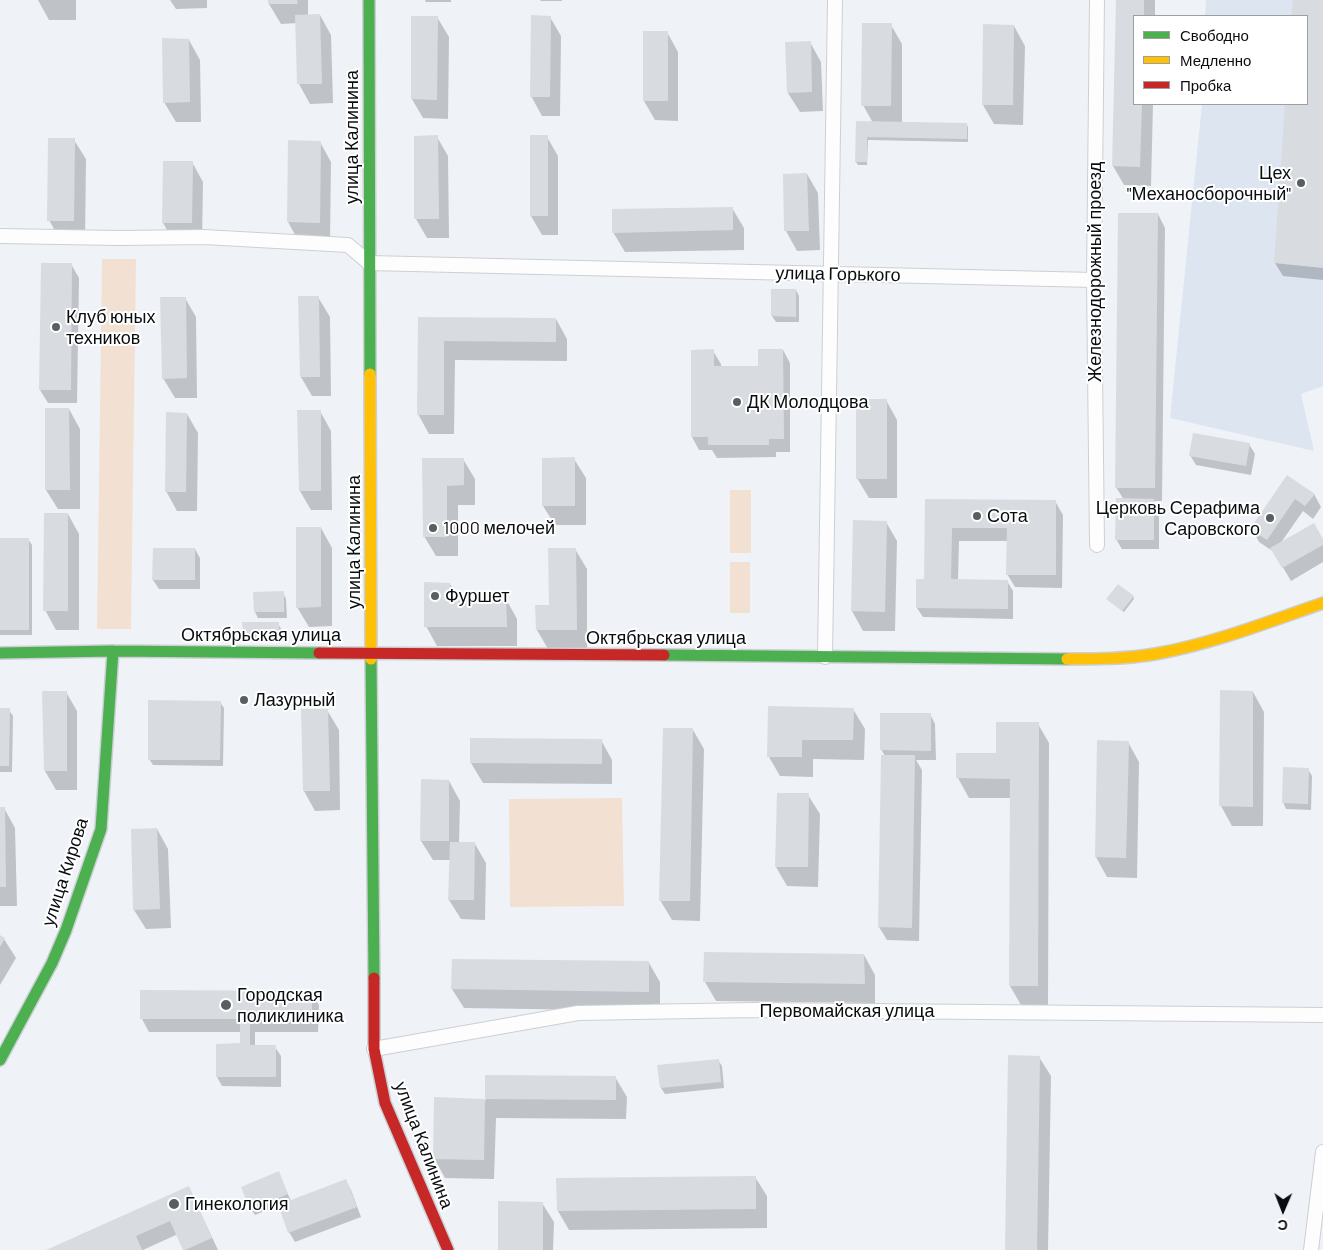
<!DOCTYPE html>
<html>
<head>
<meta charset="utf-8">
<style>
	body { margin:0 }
	#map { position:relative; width:1323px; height:1250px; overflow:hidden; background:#eff3f8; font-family:Barlow,sans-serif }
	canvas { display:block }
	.legend { position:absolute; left:1133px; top:15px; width:175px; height:90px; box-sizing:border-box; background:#fff; border:1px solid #9d9e9f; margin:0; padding:6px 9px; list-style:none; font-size:15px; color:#0a0d10 }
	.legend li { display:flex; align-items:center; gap:10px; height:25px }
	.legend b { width:25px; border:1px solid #9d9e9f }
	.north { position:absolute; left:1258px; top:1185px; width:50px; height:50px; -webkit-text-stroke:4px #fff; paint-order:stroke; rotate:181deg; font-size:14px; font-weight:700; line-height:20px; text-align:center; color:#0a0d10 }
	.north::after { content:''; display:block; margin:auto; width:18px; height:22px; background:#0a0d10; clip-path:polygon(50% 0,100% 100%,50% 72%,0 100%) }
</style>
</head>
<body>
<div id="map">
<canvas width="1323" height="1250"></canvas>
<ul class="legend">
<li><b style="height:6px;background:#4caf50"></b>Свободно</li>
<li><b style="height:6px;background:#ffc107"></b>Медленно</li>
<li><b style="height:6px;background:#c62828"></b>Пробка</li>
</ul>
<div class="north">С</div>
</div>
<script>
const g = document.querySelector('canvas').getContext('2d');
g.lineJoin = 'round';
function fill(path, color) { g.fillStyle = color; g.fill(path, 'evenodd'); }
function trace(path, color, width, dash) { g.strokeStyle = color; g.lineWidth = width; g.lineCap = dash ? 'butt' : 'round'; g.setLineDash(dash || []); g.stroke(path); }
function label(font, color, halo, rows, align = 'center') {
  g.font = font + ' Barlow,sans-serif'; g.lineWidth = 4; g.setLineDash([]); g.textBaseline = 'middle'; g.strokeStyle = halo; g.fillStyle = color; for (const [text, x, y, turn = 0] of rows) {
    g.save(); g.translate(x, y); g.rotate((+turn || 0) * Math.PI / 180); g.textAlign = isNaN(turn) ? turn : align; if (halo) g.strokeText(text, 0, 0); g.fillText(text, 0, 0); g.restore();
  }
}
fill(new Path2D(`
	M 1206,0 L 1323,0 L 1323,386 L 1301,394 L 1314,451 L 1170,418 L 1202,104 L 1307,104 L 1307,16 L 1205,16 Z`), '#dde5f1');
fill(new Path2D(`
	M 102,259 L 136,259 L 131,629 L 97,629 Z
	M 730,490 L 751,490 L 751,553 L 730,553 Z
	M 730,562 L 750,562 L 750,613 L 730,613 Z
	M 622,798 L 624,906 L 510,907 L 509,799 Z`), '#f2e1d2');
fill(new Path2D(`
	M 38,0 L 76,0 L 76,20 L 49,20 Z
	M 170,0 L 207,0 L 207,8 L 176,9 Z
	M 269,0 L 308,0 L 308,16 L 320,15 L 331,35 L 333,103 L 310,104 L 299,84 L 297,23 L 281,24 L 269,4 Z
	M 425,0 L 451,0 L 451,2 L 426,2 Z
	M 540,0 L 562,0 L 562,1 L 541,1 Z
	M 1117,0 L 1155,0 L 1155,16 L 1134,16 L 1134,104 L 1153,104 L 1151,186 L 1124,185 L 1113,166 Z
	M 1294,0 L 1323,0 L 1323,280 L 1283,276 L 1275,263 L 1286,104 L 1307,104 L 1307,16 L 1293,16 Z
	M 437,17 L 449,37 L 448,119 L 423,118 L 412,99 Z
	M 550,17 L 561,36 L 560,116 L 542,116 L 531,96 Z
	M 891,25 L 902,44 L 902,123 L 967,125 L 968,127 L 968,142 L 868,140 L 867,165 L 858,165 L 856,162 L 873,123 L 863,105 Z
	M 1014,26 L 1025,46 L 1023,125 L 994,124 L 983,105 Z
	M 667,32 L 678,52 L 678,121 L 655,120 L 644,101 Z
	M 189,40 L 200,60 L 201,122 L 176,122 L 164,102 Z
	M 810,42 L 821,62 L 823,111 L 800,112 L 788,93 Z
	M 437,137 L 448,156 L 449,238 L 427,238 L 416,219 Z
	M 547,137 L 558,156 L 558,235 L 542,235 L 531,216 Z
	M 74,140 L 86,159 L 85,240 L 60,240 L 49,220 Z
	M 320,142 L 331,162 L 330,242 L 299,242 L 288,222 Z
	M 192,162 L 203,182 L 202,243 L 174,242 L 163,223 Z
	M 807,174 L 818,193 L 820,250 L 797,251 L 786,231 L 784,175 Z
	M 732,208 L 744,228 L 744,250 L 625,252 L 613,232 Z
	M 1158,214 L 1165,228 L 1162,501 L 1154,501 L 1159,510 L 1159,549 L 1122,549 L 1116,539 L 1124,500 L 1116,487 Z
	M 71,264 L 79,278 L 77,403 L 48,403 L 40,390 Z
	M 796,290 L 799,296 L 799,322 L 776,322 L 772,316 Z
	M 318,297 L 330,317 L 331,396 L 312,396 L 301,377 Z
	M 185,298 L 196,317 L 197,398 L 175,398 L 163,378 Z
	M 419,318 L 556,319 L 567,339 L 567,361 L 455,360 L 454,434 L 429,434 L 418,414 Z
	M 783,350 L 790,363 L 790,452 L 776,452 L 776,457 L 717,458 L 712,450 L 699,450 L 692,437 L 713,351 L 721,364 L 721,367 L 759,367 Z
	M 886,400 L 897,420 L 897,498 L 869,498 L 857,478 Z
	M 69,409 L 80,429 L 80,509 L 58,509 L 46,490 Z
	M 320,411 L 331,431 L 332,510 L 311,510 L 300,491 Z
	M 187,414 L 198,433 L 197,511 L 177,511 L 166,491 Z
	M 1249,444 L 1255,454 L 1251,475 L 1196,465 L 1190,455 Z
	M 423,459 L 463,459 L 475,479 L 475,505 L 458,505 L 458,556 L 436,556 L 424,536 Z
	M 574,459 L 586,478 L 586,525 L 555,525 L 543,506 Z
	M 1288,477 L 1314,494 L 1321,507 L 1313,519 L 1303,511 L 1280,544 L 1323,542 L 1323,562 L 1291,581 L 1274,552 L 1259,542 L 1252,529 Z
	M 926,501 L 1055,501 L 1063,515 L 1062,588 L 1015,587 L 1007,574 L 1008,541 L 959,541 L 958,580 L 1007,581 L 1013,591 L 1013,619 L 923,617 L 917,608 L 925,580 Z
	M 68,514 L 79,534 L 79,630 L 56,630 L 45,610 Z
	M 886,522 L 897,541 L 895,631 L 863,631 L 852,611 Z
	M 321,528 L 332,548 L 332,626 L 309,627 L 297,607 Z
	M 0,539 L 28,539 L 32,545 L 32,635 L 0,635 Z
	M 195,549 L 200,558 L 200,589 L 159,589 L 153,580 Z
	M 575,549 L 587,569 L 587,649 L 548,649 L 537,630 L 551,606 Z
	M 450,584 L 459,599 L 506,599 L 517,619 L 517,646 L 437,646 L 426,626 Z
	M 255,593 L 283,593 L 286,599 L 287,618 L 258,618 L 255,612 Z
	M 1133,596 L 1134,599 L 1124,612 L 1109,601 Z
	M 244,623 L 278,624 L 282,630 L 281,639 L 247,639 L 244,633 Z
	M 66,692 L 77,711 L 77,790 L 56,790 L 45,771 Z
	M 1253,692 L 1264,712 L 1263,826 L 1232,826 L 1221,806 Z
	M 220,702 L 224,708 L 223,766 L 153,765 L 149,759 Z
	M 0,709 L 9,710 L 13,716 L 12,772 L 0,772 Z
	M 853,709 L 865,729 L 864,760 L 813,759 L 813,777 L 780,776 L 769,757 Z
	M 327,710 L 339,730 L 340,810 L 315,811 L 304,791 L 302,711 Z
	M 930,714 L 935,724 L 936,760 L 916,760 L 922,770 L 919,941 L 887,940 L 879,927 L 885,756 L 881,749 Z
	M 1038,724 L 1049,743 L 1048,1005 L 1021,1005 L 1010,986 L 1011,798 L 969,798 L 958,778 L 997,754 Z
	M 693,730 L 704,749 L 700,921 L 672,920 L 660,900 Z
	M 472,739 L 601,740 L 612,760 L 612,784 L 483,783 L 471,763 Z
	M 1098,742 L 1128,742 L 1139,762 L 1137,878 L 1107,877 L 1096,857 Z
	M 1308,769 L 1312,776 L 1311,810 L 1286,809 L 1283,802 Z
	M 449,781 L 460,801 L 459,843 L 475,844 L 486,863 L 485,920 L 461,919 L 449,900 L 450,860 L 433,860 L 421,841 Z
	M 808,795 L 820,814 L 818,887 L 787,886 L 776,867 Z
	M 4,808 L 15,828 L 17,906 L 0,906 L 0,809 Z
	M 157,829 L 168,849 L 171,928 L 146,929 L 134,910 Z
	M 0,936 L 4,939 L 16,958 L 0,985 Z
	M 864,955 L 875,975 L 875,1003 L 716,1001 L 705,982 Z
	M 649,963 L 660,982 L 660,1011 L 464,1008 L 452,989 Z
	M 311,992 L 319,1005 L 318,1032 L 255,1032 L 255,1046 L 275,1047 L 281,1056 L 281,1087 L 222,1086 L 217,1077 L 241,1045 L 241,1032 L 149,1032 L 142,1019 Z
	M 1039,1057 L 1051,1076 L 1048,1250 L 1007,1250 Z
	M 718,1060 L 722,1066 L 724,1088 L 665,1094 L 661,1088 L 659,1066 Z
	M 486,1076 L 615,1077 L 627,1097 L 626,1119 L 496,1118 L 494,1179 L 445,1178 L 434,1158 L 435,1099 L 486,1100 Z
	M 755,1177 L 767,1196 L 767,1228 L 569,1230 L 558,1211 Z
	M 281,1179 L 291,1201 L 346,1181 L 351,1190 L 361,1217 L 295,1242 L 289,1232 L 279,1205 L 255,1215 L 251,1209 Z
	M 189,1188 L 218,1250 L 185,1250 L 178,1234 L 143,1250 L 49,1250 Z
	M 542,1203 L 554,1222 L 553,1250 L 499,1250 Z`), '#0003');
fill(new Path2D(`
	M 268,0 L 297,0 L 298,4 L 268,4 Z
	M 1116,0 L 1144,0 L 1144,16 L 1134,16 L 1134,104 L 1142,104 L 1140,167 L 1112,166 Z
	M 1293,0 L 1323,0 L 1323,268 L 1274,263 L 1285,104 L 1307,104 L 1307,16 L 1291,16 Z
	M 320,14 L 322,84 L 297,84 L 295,15 Z
	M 531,15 L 551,16 L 550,97 L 530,97 Z
	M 411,16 L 438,16 L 437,100 L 411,99 Z
	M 862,23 L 892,23 L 891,106 L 861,106 Z
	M 983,24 L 1014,25 L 1013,105 L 982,105 Z
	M 643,31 L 668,31 L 668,101 L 643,101 Z
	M 162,38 L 189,39 L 190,102 L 163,103 Z
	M 811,41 L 812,92 L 787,93 L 785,42 Z
	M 856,121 L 967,123 L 967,139 L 867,137 L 867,162 L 855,162 Z
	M 438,135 L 439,219 L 414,219 L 414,136 Z
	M 530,135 L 548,135 L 548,216 L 530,216 Z
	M 48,138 L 75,138 L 74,221 L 47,221 Z
	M 288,140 L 321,141 L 320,223 L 287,222 Z
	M 163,161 L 193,161 L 192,223 L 162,223 Z
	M 807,173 L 809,231 L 784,231 L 783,174 Z
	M 733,207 L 733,230 L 612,233 L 612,209 Z
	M 1118,213 L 1158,213 L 1155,488 L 1115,488 Z
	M 41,263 L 72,263 L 71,390 L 39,390 Z
	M 771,289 L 796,289 L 796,317 L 771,316 Z
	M 298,296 L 319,296 L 320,377 L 300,377 Z
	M 160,297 L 186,297 L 187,378 L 162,379 Z
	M 418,317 L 556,318 L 556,342 L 444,341 L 444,415 L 417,415 Z
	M 714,349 L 714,366 L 758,366 L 758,349 L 783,349 L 784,439 L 769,439 L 769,445 L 708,445 L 708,437 L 691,437 L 691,350 Z
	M 856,399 L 887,399 L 887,479 L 856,479 Z
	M 45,408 L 69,408 L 70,490 L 45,490 Z
	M 297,410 L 321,410 L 321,491 L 299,491 Z
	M 166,412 L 187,413 L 186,492 L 165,492 Z
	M 1193,433 L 1250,443 L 1246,466 L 1189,456 Z
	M 575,457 L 575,506 L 542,506 L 542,458 Z
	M 422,458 L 464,458 L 464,485 L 447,486 L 447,537 L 423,537 Z
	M 1287,475 L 1315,494 L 1305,506 L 1295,499 L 1267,540 L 1250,529 Z
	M 1116,498 L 1154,499 L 1154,540 L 1115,540 Z
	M 925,499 L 1056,500 L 1056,575 L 1006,575 L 1007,528 L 952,528 L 951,579 L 1008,580 L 1008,609 L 916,608 L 916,579 L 924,579 Z
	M 44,513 L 68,513 L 68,611 L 43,611 Z
	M 853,520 L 887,521 L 885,612 L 851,611 Z
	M 1314,523 L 1323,539 L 1323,545 L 1282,568 L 1270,548 Z
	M 296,527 L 321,527 L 321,607 L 296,608 Z
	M 0,538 L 29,538 L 29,630 L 0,630 Z
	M 153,548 L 195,548 L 195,580 L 152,580 Z
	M 548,548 L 576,548 L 577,630 L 536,630 L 535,605 L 549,605 Z
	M 424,582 L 450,583 L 450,598 L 506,598 L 507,627 L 424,627 Z
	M 1118,584 L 1134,596 L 1122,611 L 1106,599 Z
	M 284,591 L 284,612 L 254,612 L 253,592 Z
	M 242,622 L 279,622 L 279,633 L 243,633 Z
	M 1220,690 L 1253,691 L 1253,807 L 1219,806 Z
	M 42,691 L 67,691 L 67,771 L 44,771 Z
	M 148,700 L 221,701 L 220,760 L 148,760 Z
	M 768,706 L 854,708 L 853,740 L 802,740 L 802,757 L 767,757 Z
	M 0,708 L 10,708 L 9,766 L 0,766 Z
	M 301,709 L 328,709 L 330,791 L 303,791 Z
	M 880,713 L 931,713 L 931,751 L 880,750 Z
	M 996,722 L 1039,722 L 1038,986 L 1009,986 L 1010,779 L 956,778 L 956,753 L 996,753 Z
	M 663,728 L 693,728 L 690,901 L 659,901 Z
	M 470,738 L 602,739 L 602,764 L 470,763 Z
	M 1097,740 L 1129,741 L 1126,858 L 1095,857 Z
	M 881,755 L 915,755 L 912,928 L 878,927 Z
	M 1283,767 L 1309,768 L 1308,804 L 1282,803 Z
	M 421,779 L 449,780 L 449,841 L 420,841 Z
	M 777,793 L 809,793 L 808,867 L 775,867 Z
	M 0,807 L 5,807 L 6,887 L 0,887 Z
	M 157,828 L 160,909 L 133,910 L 131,829 Z
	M 450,842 L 475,842 L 474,900 L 448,900 Z
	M 0,935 L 5,938 L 0,947 Z
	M 704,952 L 864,954 L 865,984 L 703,982 Z
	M 452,959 L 649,961 L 649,992 L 451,989 Z
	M 140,990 L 312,991 L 312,1019 L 250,1019 L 250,1045 L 276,1045 L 276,1077 L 216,1077 L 216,1044 L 240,1043 L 240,1019 L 140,1019 Z
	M 1008,1055 L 1040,1056 L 1037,1250 L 1005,1250 Z
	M 719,1059 L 721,1082 L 660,1088 L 657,1065 Z
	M 485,1075 L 616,1076 L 616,1100 L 485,1099 Z
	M 434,1097 L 485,1099 L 484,1160 L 433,1159 Z
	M 279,1171 L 288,1194 L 250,1210 L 241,1187 Z
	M 756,1176 L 756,1209 L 557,1211 L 556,1178 Z
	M 346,1179 L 357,1207 L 288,1233 L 278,1205 Z
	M 189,1186 L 212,1238 L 185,1250 L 183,1250 L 170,1221 L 136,1236 L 142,1250 L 46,1250 Z
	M 498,1201 L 543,1202 L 543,1250 L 498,1250 Z`), '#d8dce0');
const street = new Path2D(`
	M 0,236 L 119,238 L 204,237 L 348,245 L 369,263 L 1094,280
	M 1097,545 L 1094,280 L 1097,0
	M 825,657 L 835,0
	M 374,1049 L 578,1013 L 754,1010 L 1323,1015
	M 1311,1250 L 1323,1152`);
const fast = new Path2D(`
	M 369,0 L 370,374
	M 0,653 L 113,651 L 319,653
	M 664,655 L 1067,659
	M 371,659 L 374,978
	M 0,1060 L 52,963 L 66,930 L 101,829 L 113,651`);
const slow = new Path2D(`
	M 370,374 L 371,659
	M 1067,659 C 1096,659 1126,659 1155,654 C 1212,644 1268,622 1323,603`);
const jam = new Path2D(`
	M 319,653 L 664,655
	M 374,978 L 374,1049 L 385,1103 L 448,1250`);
trace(street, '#cccfd3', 16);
trace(fast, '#cccfd3', 14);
trace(slow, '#cccfd3', 14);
trace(jam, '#cccfd3', 14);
trace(street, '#fdfdfe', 14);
trace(fast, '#4caf50', 11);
trace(slow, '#ffc107', 11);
trace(jam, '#c62828', 11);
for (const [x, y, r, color] of [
	[1301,183,5,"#5a5e61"],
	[56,327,5,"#5a5e61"],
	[737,402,5,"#5a5e61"],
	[977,516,5,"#5a5e61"],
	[1270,518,5,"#5a5e61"],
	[433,528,5,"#5a5e61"],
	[435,596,5,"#5a5e61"],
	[244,700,5,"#5a5e61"],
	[226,1005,6,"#5a5e61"],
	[174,1204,6,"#5a5e61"]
]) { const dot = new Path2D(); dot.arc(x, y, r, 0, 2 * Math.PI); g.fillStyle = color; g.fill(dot); trace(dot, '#fff', 2); }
label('18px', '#0a0d10', '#fff', [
	["улица Калинина",352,137,-90],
	["Железнодорожный проезд",1095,272,-90],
	["улица Горького",838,274,1],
	["улица Калинина",354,542,-90],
	["Октябрьская улица",261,635],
	["Октябрьская улица",666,638],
	["улица Кирова",65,872,-72],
	["Первомайская улица",847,1011],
	["улица Калинина",424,1145,69]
]);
label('18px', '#0a0d10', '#fff', [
	["Цех",1291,173,"right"],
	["\"Механосборочный\"",1291,194,"right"],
	["Клуб юных",66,317],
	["техников",66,338],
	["ДК Молодцова",747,402],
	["Церковь Серафима",1260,508,"right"],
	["Саровского",1260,529,"right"],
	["Сота",987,516],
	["1000 мелочей",443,528],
	["Фуршет",445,596],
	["Лазурный",254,700],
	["Городская",237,995],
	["поликлиника",237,1016],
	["Гинекология",185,1204]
], 'left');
</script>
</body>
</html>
